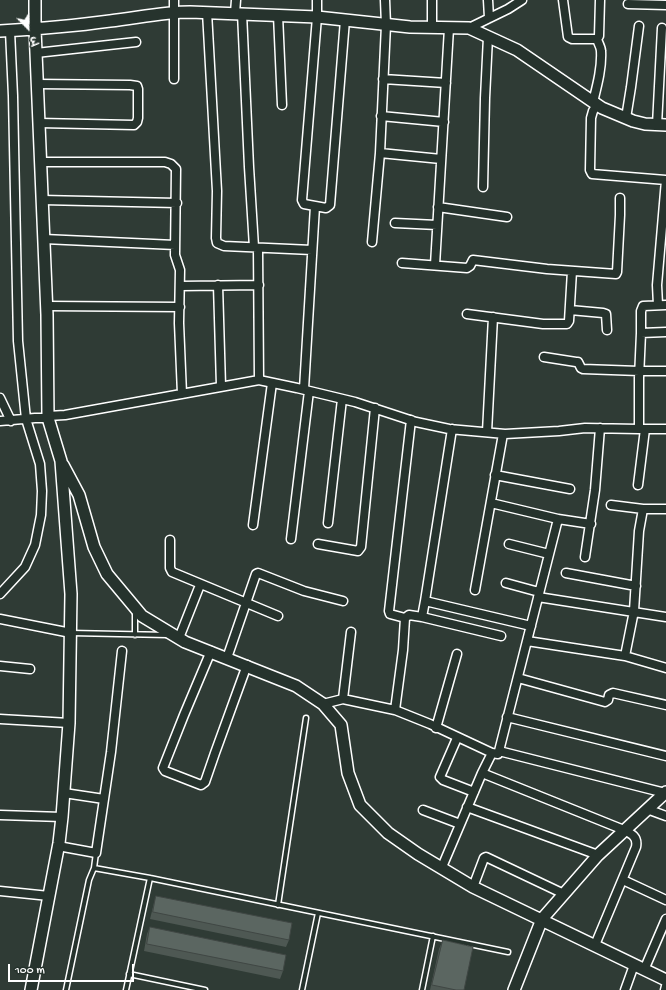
<!DOCTYPE html>
<html>
<head>
<meta charset="utf-8">
<style>
	body { margin:0 }
	#map { position:relative; width:666px; height:990px; overflow:hidden; background:#2f3b35; font-family:"Gochi Hand","Playpen Sans Deva",sans-serif }
	canvas { display:block }
	.north { position:absolute; left:8px; top:8px; width:40px; height:40px; -webkit-text-stroke:3px #26332d; paint-order:stroke; rotate:157deg; font-size:11px; font-weight:700; line-height:16px; text-align:center; color:#fff }
	.north::after { content:''; display:block; margin:auto; width:14px; height:18px; background:#fff; clip-path:polygon(50% 0,100% 100%,50% 72%,0 100%) }
	.scale { position:absolute; left:8px; top:964px; width:126px; height:18px; box-sizing:border-box; border:2px solid #fff; border-top:0; padding-left:5px; font-size:12px; line-height:14px; white-space:nowrap; color:#fff; -webkit-text-stroke:3px #26332d; paint-order:stroke }
</style>
</head>
<body>
<div id="map">
<canvas width="666" height="990"></canvas>
<div class="north">उ</div>
<div class="scale">100 m</div>
</div>
<script>
const g = document.querySelector('canvas').getContext('2d');
g.lineJoin = 'round';
function trace(path, color, width, dash) { g.strokeStyle = color; g.lineWidth = width; g.lineCap = dash ? 'butt' : 'round'; g.setLineDash(dash || []); g.stroke(path); }
function fill(path, color) { g.fillStyle = color; g.fill(path, 'evenodd'); }
const lane = new Path2D(`
	M 135,612 L 135,635
	M 71,633 L 168,635
	M 94,868 L 96,853
	M 278,905 L 306,718
	M 129,974 L 205,990
	M 66,990 L 89,880 L 94,868 L 150,878 L 508,952
	M 126,990 L 150,878
	M 302,990 L 318,913
	M 422,990 L 433,936`);
const street = new Path2D(`
	M 488,0 L 489,18
	M 563,0 L 568,37 L 572,39 L 597,39 L 599,36 L 600,0
	M 628,4 L 666,5
	M 207,12 L 217,191 L 216,238 L 217,243 L 224,246 L 312,250
	M 235,13 L 236,0
	M 242,13 L 249,167 L 254,247
	M 278,15 L 282,105
	M 432,28 L 432,0
	M 469,28 L 508,9 L 522,0
	M 36,53 L 136,42
	M 174,79 L 174,0
	M 383,79 L 446,83
	M 37,84 L 130,85 L 137,86 L 138,89 L 138,118 L 137,122 L 134,125 L 39,123
	M 593,102 C 597,86 602,68 601,51 C 601,47 598,43 597,39
	M 597,105 L 593,111 L 591,118 L 590,170 L 592,174 L 666,180
	M 381,116 L 444,122
	M 626,118 L 631,87 L 639,26
	M 657,125 L 662,28
	M 380,153 L 441,159
	M 41,162 L 165,162 L 171,164 L 176,169 L 175,255 L 180,270 L 179,323 L 182,394
	M 483,187 L 485,98 L 488,37
	M 42,200 L 177,203
	M 315,206 L 304,204 L 302,200 L 317,17 L 317,0
	M 438,207 L 507,217
	M 395,223 L 437,225
	M 44,239 L 175,245
	M 372,242 L 380,153 L 386,25 L 385,0
	M 258,248 L 259,380
	M 402,263 L 467,268 L 470,266 L 473,260 L 547,269 L 616,274 L 617,272 L 620,215 L 620,198
	M 435,265 L 449,28
	M 218,285 L 221,386
	M 181,286 L 259,285
	M 658,305 L 657,285 L 666,180
	M 47,306 L 180,307
	M 570,310 L 603,313 L 606,314 L 607,330
	M 467,314 L 543,324 L 567,324 L 569,321 L 572,271
	M 641,333 L 641,311 L 643,306 L 666,305
	M 544,357 L 576,362 L 578,362 L 581,368 L 583,369 L 639,371 L 666,371
	M 304,389 L 315,206 L 326,208 L 330,205 L 345,20
	M 0,398 L 11,421
	M 48,416 L 65,415 L 259,380 L 297,388 L 355,402 L 416,422 L 449,429 L 505,434 L 559,431 L 585,428 L 639,429 L 666,429
	M 0,421 L 35,418 L 48,418
	M 452,429 L 425,601 L 531,626
	M 639,429 L 639,378 L 641,333 L 666,332
	M 487,432 L 493,317
	M 495,475 L 570,489
	M 638,485 L 645,429
	M 491,503 L 558,519 L 591,524
	M 611,505 L 643,509
	M 328,523 L 342,399
	M 253,525 L 272,383
	M 291,539 L 309,391
	M 170,540 L 170,568 L 172,572 L 278,616
	M 318,544 L 358,551 L 361,547 L 375,408
	M 509,544 L 549,554
	M 585,557 L 595,490 L 600,428
	M 566,573 L 636,586
	M 506,583 L 539,592
	M 475,590 L 503,434
	M 0,594 L 25,567 L 35,545 L 41,515 L 42,491 L 40,464 L 26,419 L 18,341 L 13,96 L 10,31
	M 538,597 L 666,617
	M 425,601 L 422,617 L 501,636
	M 405,618 L 409,615 L 422,617
	M 0,619 L 71,633
	M 179,638 L 200,585
	M 527,641 L 625,656 L 666,668
	M 211,651 L 184,715 L 163,768 L 165,771 L 201,785 L 205,782 L 215,753 L 247,665
	M 625,656 L 634,611 L 639,531 L 643,509 L 666,509
	M 227,658 L 256,574 L 258,573 L 304,591 L 343,601
	M 0,666 L 30,669
	M 518,678 L 605,702 L 608,700 L 609,695 L 613,693 L 666,705
	M 343,699 L 351,632
	M 323,704 L 343,699 L 395,710 L 430,724 L 492,753
	M 395,710 L 403,650 L 405,618 L 390,614 L 389,611 L 411,420
	M 507,717 L 666,756
	M 0,719 L 69,723
	M 436,728 L 457,654
	M 457,738 L 440,777 L 443,780 L 474,792
	M 499,751 L 665,793
	M 482,773 L 624,830 C 632,834 638,837 636,847 L 595,945
	M 64,793 L 104,799
	M 467,807 L 598,855
	M 647,809 L 666,816
	M 423,810 L 460,824
	M 0,815 L 62,817
	M 58,846 L 96,853 L 111,752 L 122,651
	M 442,867 L 482,773 L 492,753 L 498,754 L 499,751 L 558,519
	M 623,880 L 666,900
	M 473,887 L 484,858 L 486,857 L 564,894
	M 0,891 L 49,896
	M 644,970 L 666,919
	M 625,990 L 634,965
	M 665,990 L 666,986`);
const secondary = new Path2D(`
	M 0,31 C 37,29 74,26 110,21 C 137,18 163,12 190,12 L 317,17 L 410,27 L 469,28 L 517,50 L 602,108 L 633,121 L 645,124 L 666,125
	M 63,465 L 79,495 L 94,547 L 107,574 L 142,616 L 185,642 L 296,686 L 323,704 L 341,725 L 348,773 L 360,805 L 388,833 L 418,854 L 473,887 L 666,980
	M 31,990 L 59,843 L 62,817 L 69,723 L 71,594 L 61,461 L 48,418 L 47,315 L 35,29 L 35,0
	M 514,990 L 542,919 L 598,855 L 666,792`);
trace(lane, '#fff', 7);
trace(street, '#fff', 11);
trace(secondary, '#fff', 14);
trace(lane, '#26332d', 4);
trace(street, '#26332d', 8);
trace(secondary, '#26332d', 11);
fill(new Path2D(`
	M 156,896 L 289,940 L 286,947 L 150,919 L 154,903 Z
	M 150,927 L 283,971 L 280,979 L 144,951 L 147,934 Z
	M 443,940 L 464,990 L 430,990 L 439,949 Z`), '#4e5853');
const building = new Path2D(`
	M 156,896 L 292,923 L 289,940 L 153,912 Z
	M 150,927 L 286,955 L 283,971 L 147,944 Z
	M 443,940 L 473,947 L 464,990 L 456,990 L 432,985 Z`);
fill(building, '#5b6661');
trace(building, '#404744', 1);
</script>
</body>
</html>
